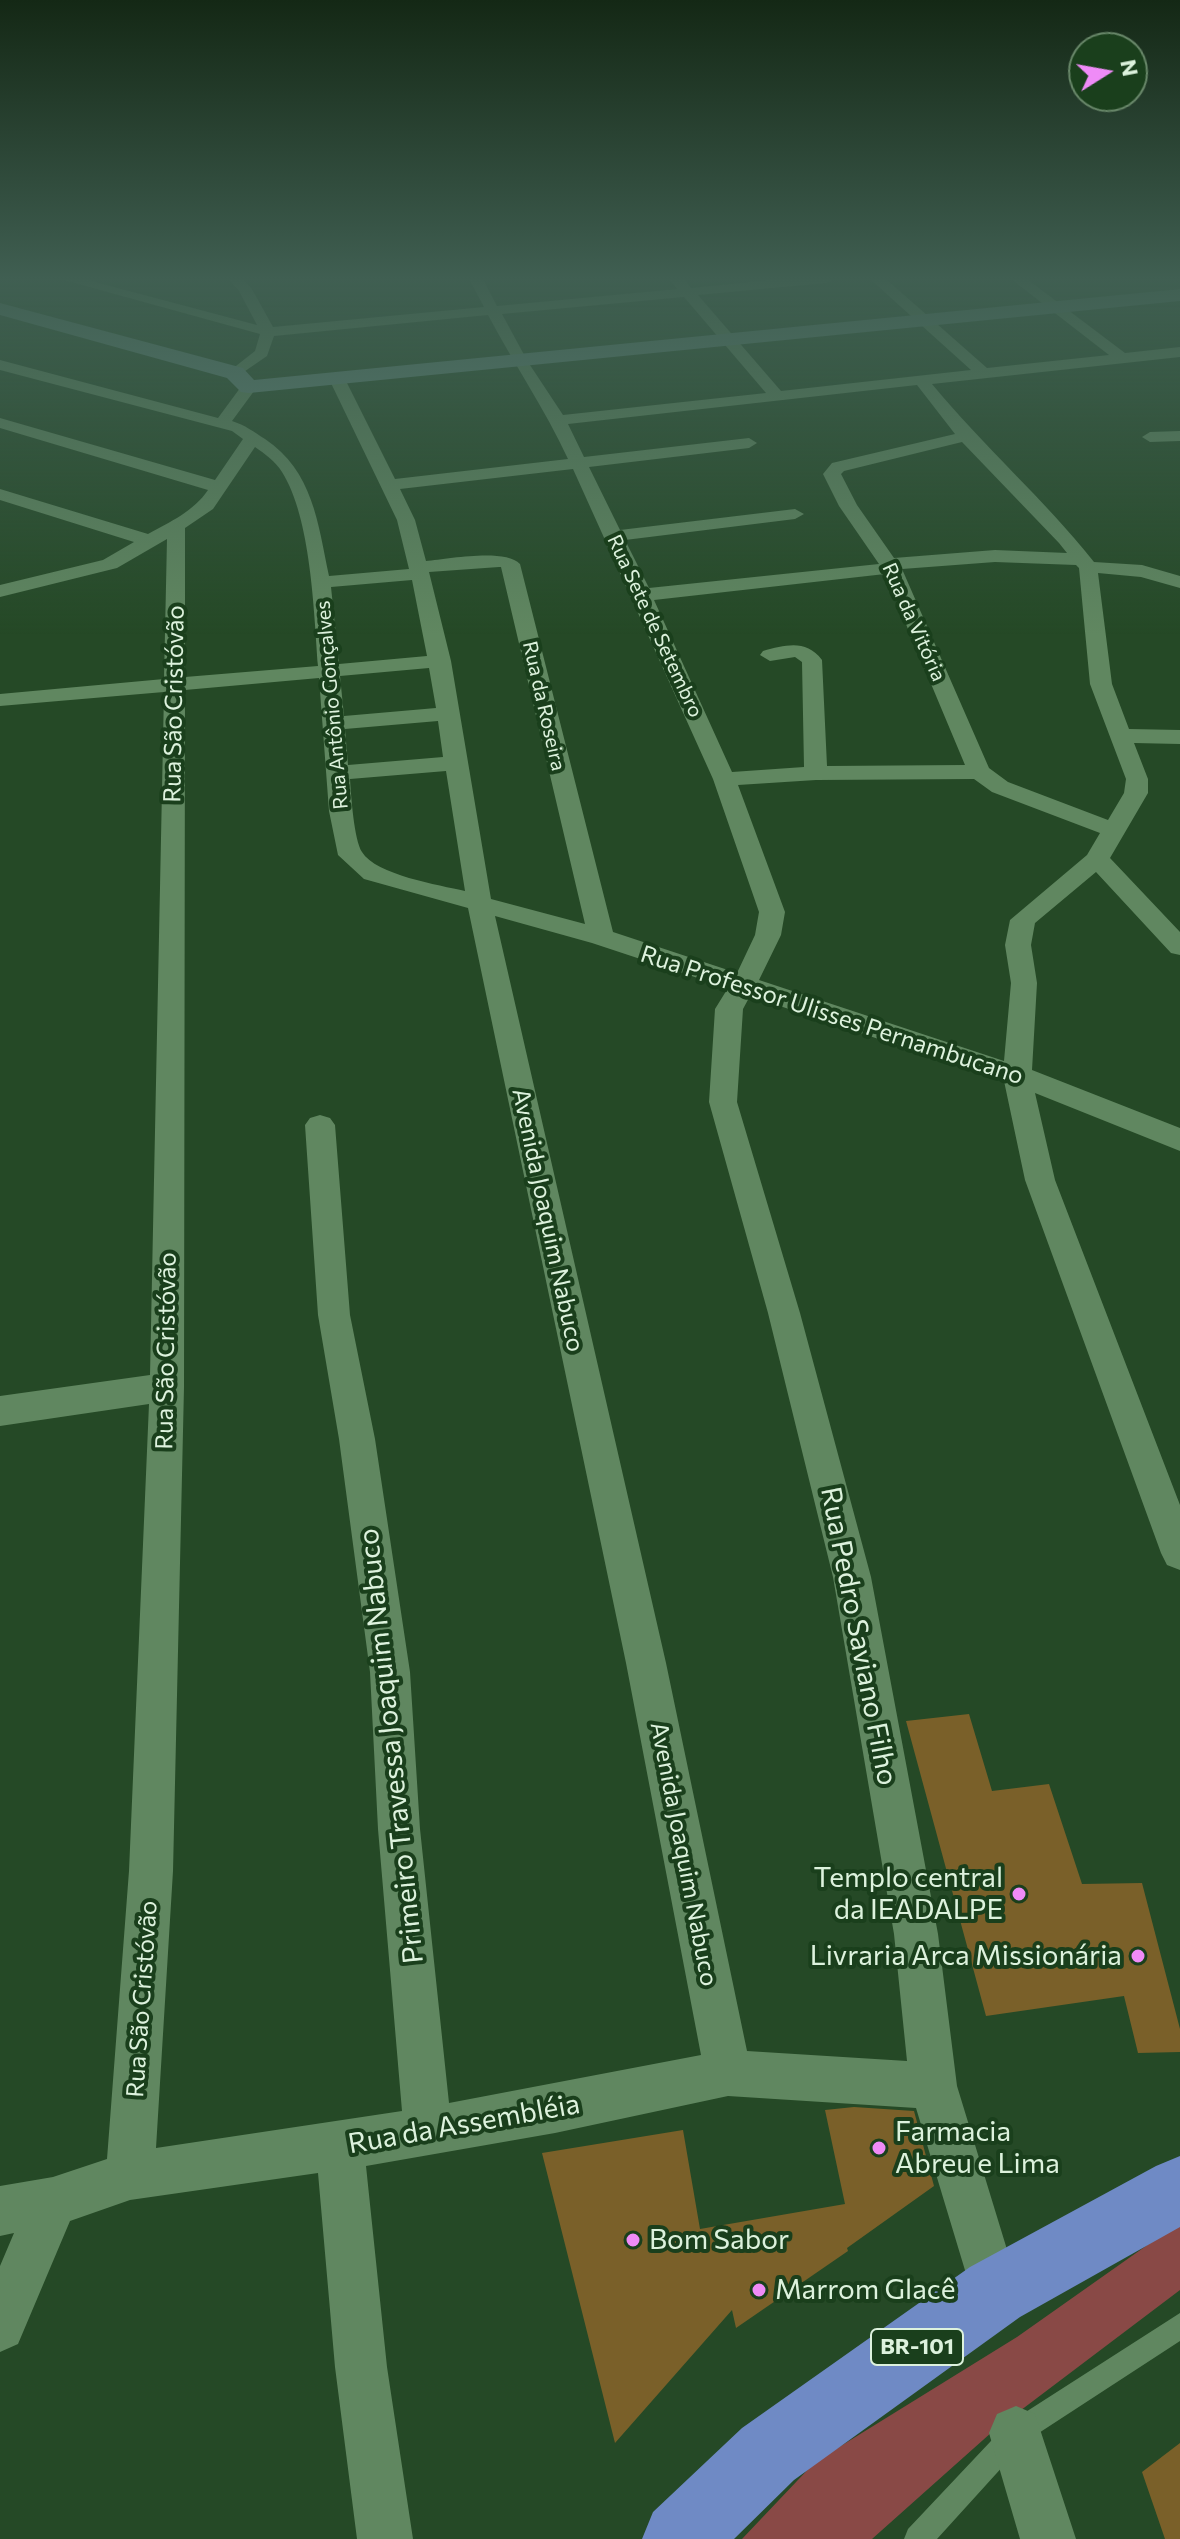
<!DOCTYPE html>
<html>
<head>
<meta charset="utf-8">
<style>
	body { margin:0 }
	#map { position:relative; width:1180px; height:2539px; overflow:hidden; background:#254926; font-family:Commissioner,sans-serif }
	canvas { display:block }
	.north { position:absolute; left:1068px; top:32px; width:80px; height:80px; box-sizing:border-box; background:#1a3f1c; border:2px solid #688769; border-radius:50%; rotate:79deg; font-size:22px; font-weight:700; line-height:32px; text-align:center; color:#ddf2dd }
	.north::after { content:''; display:block; margin:auto; width:28px; height:36px; background:#ef8bf7; clip-path:polygon(50% 0,100% 100%,50% 72%,0 100%) }
</style>
</head>
<body>
<div id="map">
<canvas width="1180" height="2539"></canvas>
<div class="north">N</div>
</div>
<script>
const g = document.querySelector('canvas').getContext('2d');
g.lineJoin = 'round';
function fill(path, color) { g.fillStyle = color; g.fill(path, 'evenodd'); }
function trace(path, color, width, dash) { g.strokeStyle = color; g.lineWidth = width; g.lineCap = dash ? 'butt' : 'round'; g.setLineDash(dash || []); g.stroke(path); }
function label(font, color, halo, rows, align = 'center') {
  g.font = font + ' Commissioner,sans-serif'; g.lineWidth = 8; g.setLineDash([]); g.textBaseline = 'middle'; g.strokeStyle = halo; g.fillStyle = color; for (const [text, x, y, turn = 0] of rows) {
    g.save(); g.translate(x, y); g.rotate((+turn || 0) * Math.PI / 180); g.textAlign = isNaN(turn) ? turn : align; if (halo) g.strokeText(text, 0, 0); g.fillText(text, 0, 0); g.restore();
  }
}
fill(new Path2D(`
	M 1180,2222 L 1180,2290 L 992,2432 L 872,2539 L 742,2539 L 815,2462 L 1017,2337 Z`), '#894946');
fill(new Path2D(`
	M 969,1714 L 992,1791 L 1049,1784 L 1082,1884 L 1142,1883 L 1180,2029 L 1180,2052 L 1138,2053 L 1124,1996 L 986,2016 L 906,1721 Z
	M 854,2107 L 914,2111 L 934,2186 L 847,2248 L 848,2251 L 736,2328 L 732,2310 L 615,2443 L 542,2153 L 683,2130 L 700,2229 L 845,2204 L 825,2110 Z
	M 1180,2443 L 1180,2539 L 1165,2539 L 1142,2472 Z`), '#7a6029');
fill(new Path2D(`
	M 1180,2313 L 1180,2341 L 1025,2442 L 937,2539 L 904,2539 L 908,2529 L 1007,2424 Z`), '#608760');
fill(new Path2D(`
	M 60,279 L 84,279 L 257,325 L 239,291 L 228,279 L 243,279 L 252,289 L 273,327 L 484,307 L 469,279 L 483,279 L 497,306 L 677,289 L 669,279 L 684,279 L 691,288 L 780,279 L 834,279 L 827,283 L 698,295 L 781,391 L 971,370 L 870,279 L 886,279 L 987,368 L 1109,355 L 1011,279 L 1027,279 L 1125,353 L 1180,347 L 1180,357 L 932,384 C 983,446 1044,499 1094,562 L 1142,565 L 1180,576 L 1180,588 L 1141,577 L 1098,573 L 1112,684 L 1129,729 L 1180,730 L 1180,744 L 1134,743 L 1148,779 L 1148,793 L 1110,858 L 1180,932 L 1180,955 L 1171,953 L 1096,872 L 1035,923 L 1031,945 L 1037,983 L 1032,1070 L 1180,1128 L 1180,1151 L 1035,1093 L 1055,1180 L 1180,1505 L 1180,1570 L 1167,1565 L 1161,1553 L 1025,1180 L 1004,1081 L 750,996 L 743,1009 L 737,1102 L 800,1313 L 871,1577 L 938,1934 L 957,2086 L 1020,2292 L 1013,2310 L 995,2317 L 977,2310 L 916,2108 L 728,2096 L 555,2133 L 366,2166 L 387,2367 L 413,2539 L 357,2539 L 335,2367 L 318,2173 L 130,2200 L 70,2221 L 18,2344 L 0,2352 L 0,2266 L 14,2233 L 0,2236 L 0,2186 L 53,2177 L 107,2159 L 129,1871 L 149,1404 L 0,1426 L 0,1396 L 150,1375 L 164,692 L 0,706 L 0,694 L 164,679 L 167,539 L 117,568 L 0,597 L 0,585 L 103,560 L 134,542 L 0,500 L 0,489 L 148,534 C 170,522 194,511 208,490 L 0,428 L 0,418 L 215,480 L 243,439 L 232,431 L 0,370 L 0,360 L 218,418 L 243,384 L 255,384 L 257,387 L 232,421 C 245,425 254,432 265,439 C 313,471 318,523 329,576 L 409,569 L 397,520 L 329,379 L 331,376 L 343,376 L 345,379 L 395,479 L 568,459 C 545,409 514,364 488,315 L 274,336 L 267,356 L 235,378 L 227,373 L 255,351 L 260,334 ZM 684,297 L 766,393 L 563,415 L 528,362 L 502,314 ZM 917,385 L 955,434 L 832,463 L 823,474 L 839,506 L 879,564 L 649,588 L 625,540 L 795,519 L 804,514 L 795,509 L 620,530 L 589,467 L 749,448 L 757,443 L 749,438 L 584,457 L 568,424 ZM 962,442 L 1059,543 L 1067,553 L 995,550 L 894,558 L 857,505 L 841,474 L 844,471 ZM 255,447 C 264,453 276,462 282,472 C 311,518 314,611 318,666 L 185,677 L 185,528 L 213,509 ZM 573,469 L 713,779 L 759,912 L 755,935 L 737,973 L 613,932 L 520,564 C 505,548 448,559 426,561 L 415,520 L 400,489 ZM 995,562 L 1076,565 L 1079,568 L 1090,684 L 1126,779 L 1124,793 L 1108,820 L 1008,782 L 989,768 L 902,569 ZM 499,567 L 501,567 L 585,924 L 491,899 L 451,661 L 429,572 ZM 885,574 L 965,765 L 827,766 L 822,660 C 806,639 786,645 763,651 L 760,655 L 770,661 L 795,657 L 802,662 L 804,767 L 732,772 L 654,600 ZM 412,580 L 427,656 L 339,664 L 331,587 ZM 429,668 L 436,708 L 344,716 L 340,676 ZM 319,678 L 329,811 L 338,855 L 364,879 L 468,908 L 626,1663 L 701,2055 L 449,2103 L 420,1829 L 410,1672 L 375,1439 L 350,1315 L 335,1125 L 330,1118 L 320,1115 L 310,1118 L 305,1125 L 318,1315 L 339,1439 L 370,1672 L 378,1829 L 402,2111 L 156,2148 L 173,1871 L 184,1387 L 185,690 ZM 438,721 L 443,757 L 348,765 L 345,729 ZM 446,771 L 465,891 C 439,885 376,875 362,852 C 354,840 351,795 350,779 ZM 974,779 L 992,792 L 1100,833 L 1087,855 L 1010,920 L 1005,945 L 1011,983 L 1004,1061 L 759,980 L 781,935 L 785,912 L 738,785 L 816,780 ZM 495,916 L 592,943 L 728,988 L 715,1009 L 709,1102 L 768,1313 L 833,1577 L 894,1934 L 907,2061 L 747,2051 L 666,1663 Z
	M 1180,431 L 1180,441 L 1150,442 L 1142,437 L 1150,432 Z
	M 1016,2406 L 1035,2414 L 1076,2539 L 1020,2539 L 989,2433 L 997,2414 Z`), '#608760');
fill(new Path2D(`
	M 1180,289 L 1180,301 L 249,393 L 241,392 L 227,378 L 0,315 L 0,303 L 243,368 L 254,380 Z`), '#64887e');
fill(new Path2D(`
	M 1180,2156 L 1180,2227 L 1020,2317 L 794,2480 L 734,2539 L 642,2539 L 653,2512 L 742,2428 L 970,2267 L 1156,2166 Z`), '#6f8ac5');
const sky = g.createLinearGradient(0, 0, 0, 635);
sky.addColorStop(0, '#142815');
sky.addColorStop(0.44, '#405f52');
sky.addColorStop(1, '#405f5200');
g.fillStyle = sky;
g.fillRect(0, 0, 1180, 635);
for (const [x, y, r, color] of [
	[1019,1894,8,"#ef8bf7"],
	[1138,1956,8,"#ef8bf7"],
	[879,2148,8,"#ef8bf7"],
	[633,2240,8,"#ef8bf7"],
	[759,2290,8,"#ef8bf7"]
]) { const dot = new Path2D(); dot.arc(x, y, r, 0, 2 * Math.PI); g.fillStyle = color; g.fill(dot); trace(dot, '#1a3f1c', 3); }
label('20px', '#ddf2dd', '#1a3f1c', [
	["Rua da Vitória",914,622,66],
	["Rua Sete de Setembro",655,626,65],
	["Rua Antônio Gonçalves",332,705,-95],
	["Rua da Roseira",544,706,77]
]);
for (const [x, y, w] of [
	[917,2347,92]
]) { const box = new Path2D(); box.roundRect(x - w / 2, y - 18, w, 36, 6); g.fillStyle = '#1a3f1c'; g.fill(box); trace(box, '#ddf2dd', 2); }
label('bold 22px', '#ddf2dd', null, [
	["BR-101",917,2347]
]);
label('24px', '#ddf2dd', '#1a3f1c', [
	["Rua São Cristóvão",174,704,-89],
	["Rua Professor Ulisses Pernambucano",832,1015,18],
	["Avenida Joaquim Nabuco",548,1220,78],
	["Rua São Cristóvão",166,1351,-89],
	["Avenida Joaquim Nabuco",684,1854,79],
	["Rua São Cristóvão",142,1999,-86]
]);
label('28px', '#ddf2dd', '#1a3f1c', [
	["Rua Pedro Saviano Filho",859,1636,79],
	["Primeiro Travessa Joaquim Nabuco",391,1746,-96],
	["Rua da Assembléia",464,2124,-10]
]);
label('28px', '#ddf2dd', '#1a3f1c', [
	["Templo central",1003,1878,"right"],
	["da IEADALPE",1003,1910,"right"],
	["Livraria Arca Missionária",1122,1956,"right"],
	["Farmacia",895,2132],
	["Abreu e Lima",895,2164],
	["Bom Sabor",649,2240],
	["Marrom Glacê",775,2290]
], 'left');
</script>
</body>
</html>
